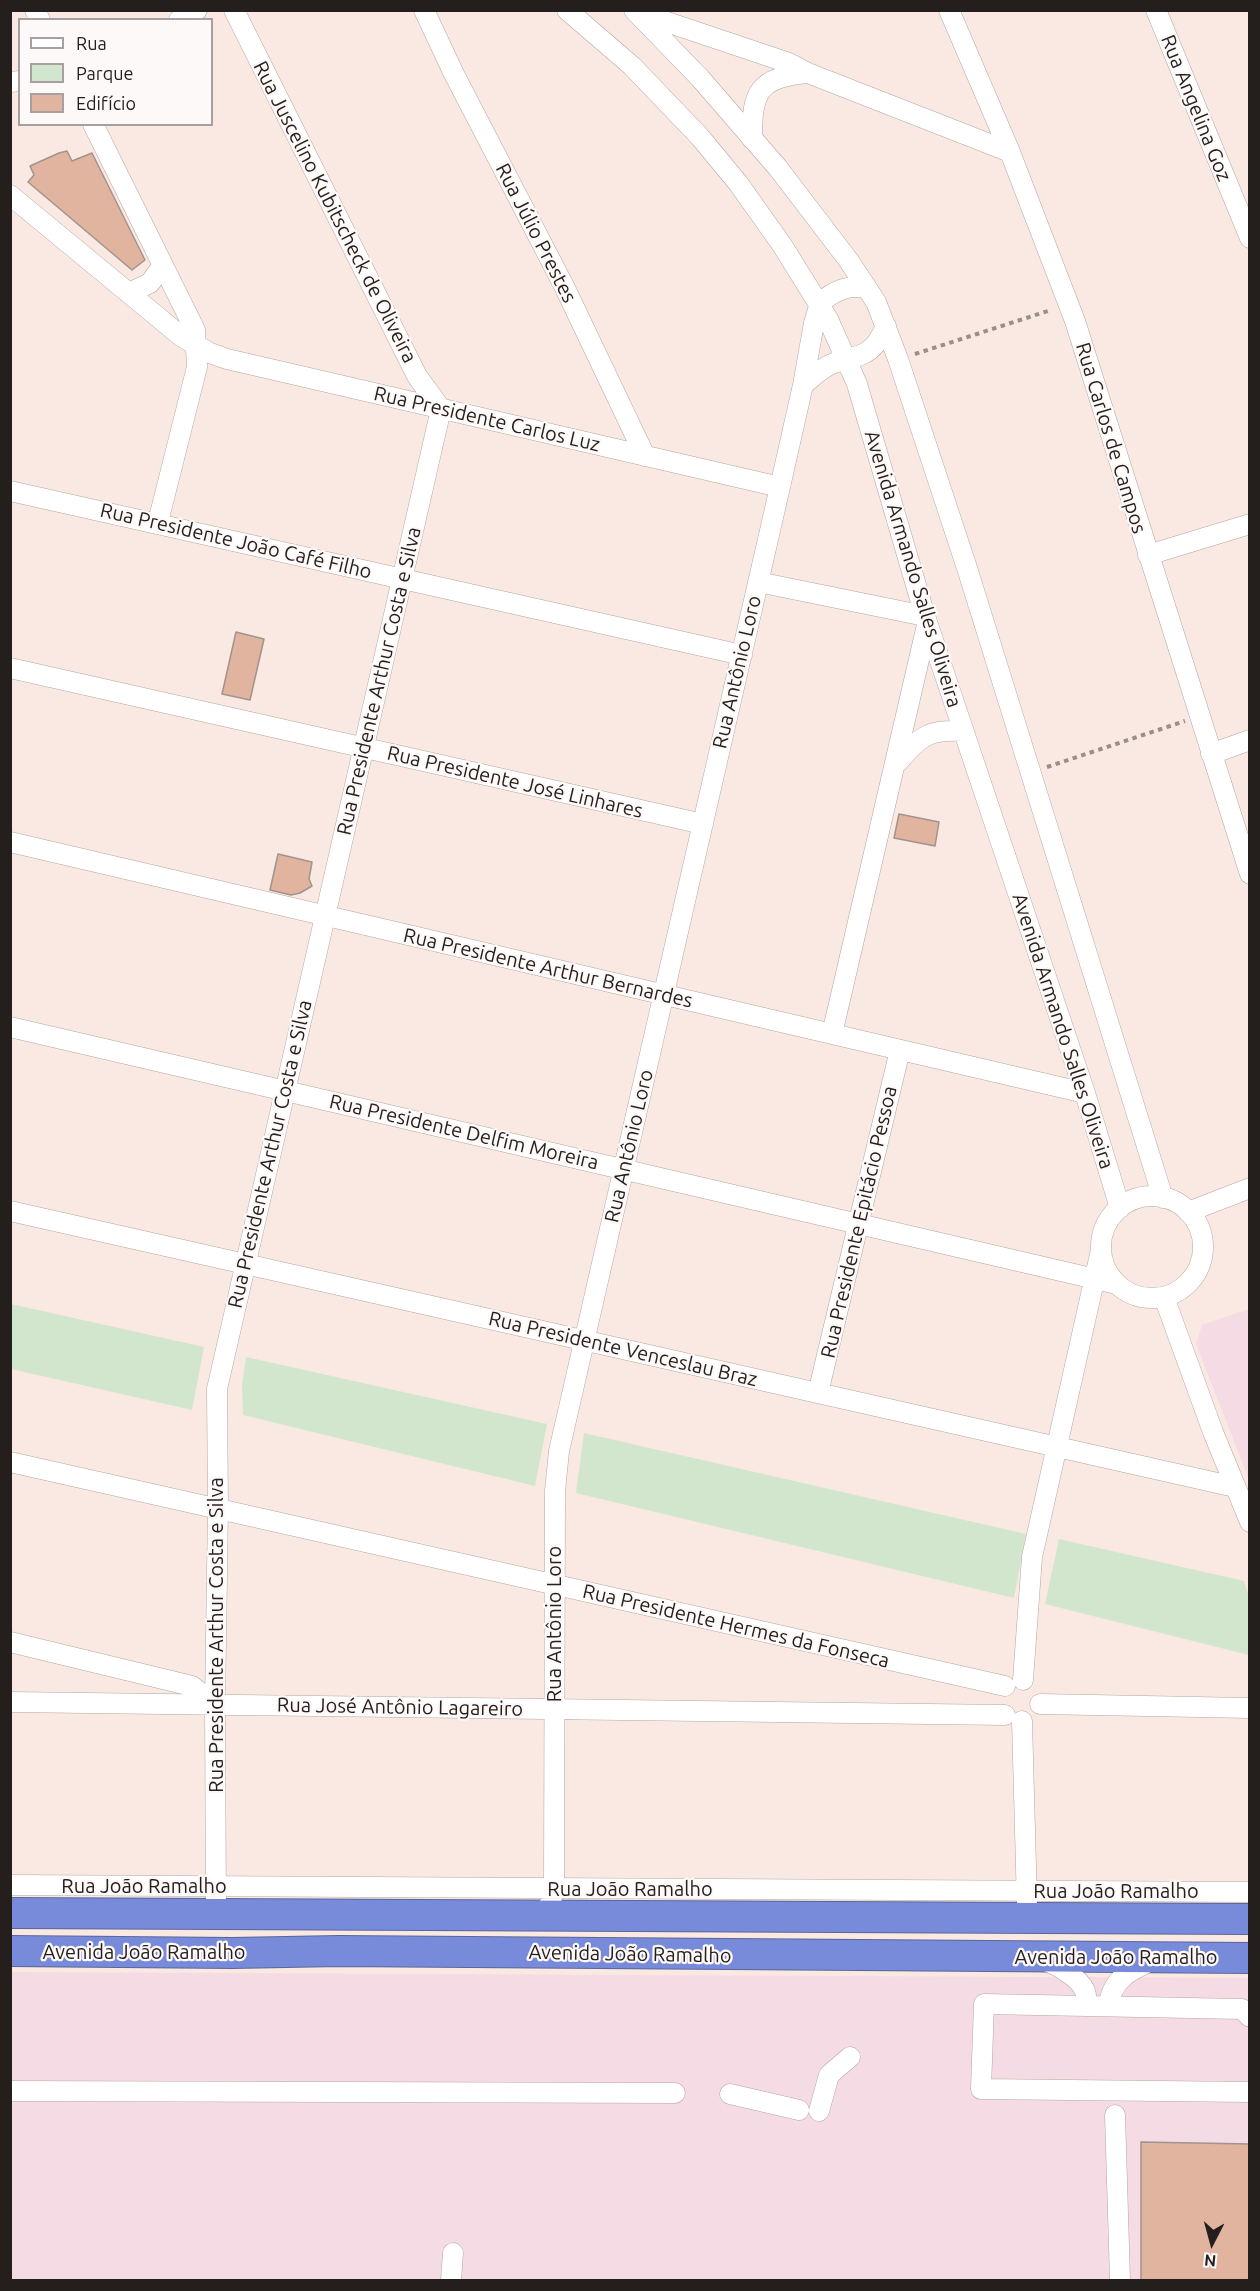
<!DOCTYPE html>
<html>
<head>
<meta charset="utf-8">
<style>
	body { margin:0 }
	#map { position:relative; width:1260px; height:2291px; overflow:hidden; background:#f9e9e2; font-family:Ubuntu,sans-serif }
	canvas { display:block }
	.frame { position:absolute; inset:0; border:12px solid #241e1c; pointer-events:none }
	.legend { position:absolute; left:18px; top:18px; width:195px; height:108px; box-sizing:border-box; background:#fdf9f8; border:2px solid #a6a1a0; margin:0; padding:8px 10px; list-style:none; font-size:18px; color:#241e1c }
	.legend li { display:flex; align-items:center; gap:12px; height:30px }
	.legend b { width:30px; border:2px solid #a6a1a0 }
	.north { position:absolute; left:1182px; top:2213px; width:60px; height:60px; -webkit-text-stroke:4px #fdf9f8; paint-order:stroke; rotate:186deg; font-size:16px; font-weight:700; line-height:24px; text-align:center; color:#241e1c }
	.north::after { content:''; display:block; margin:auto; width:21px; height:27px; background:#241e1c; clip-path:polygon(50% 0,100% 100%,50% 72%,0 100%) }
</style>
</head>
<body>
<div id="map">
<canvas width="1260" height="2291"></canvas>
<div class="frame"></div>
<ul class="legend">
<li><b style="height:8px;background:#fff"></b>Rua</li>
<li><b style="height:16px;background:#d2e6ce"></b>Parque</li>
<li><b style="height:16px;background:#e0b49f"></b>Edifício</li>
</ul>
<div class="north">N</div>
</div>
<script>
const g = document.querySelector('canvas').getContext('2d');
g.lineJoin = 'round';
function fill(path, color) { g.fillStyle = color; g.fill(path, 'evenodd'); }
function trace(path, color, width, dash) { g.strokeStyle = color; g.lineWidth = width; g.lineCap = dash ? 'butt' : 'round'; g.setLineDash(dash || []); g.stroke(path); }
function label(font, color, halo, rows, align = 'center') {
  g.font = font + ' Ubuntu,sans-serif'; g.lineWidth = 4.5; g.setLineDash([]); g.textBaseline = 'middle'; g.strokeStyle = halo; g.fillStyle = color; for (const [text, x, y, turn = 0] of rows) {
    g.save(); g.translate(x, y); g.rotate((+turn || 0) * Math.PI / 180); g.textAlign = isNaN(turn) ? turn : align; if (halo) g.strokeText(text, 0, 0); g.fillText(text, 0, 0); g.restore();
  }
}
fill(new Path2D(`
	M 1249,1309 L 1250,1309 L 1249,1479 L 1196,1344 L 1202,1325 Z
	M 10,1972 L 1249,1978 L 1249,2280 L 11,2280 Z`), '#f5dbe3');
fill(new Path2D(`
	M 11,1304 L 204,1347 L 192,1410 L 11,1369 Z
	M 246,1357 L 547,1424 L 535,1486 L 243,1415 L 242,1385 Z
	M 584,1433 L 1026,1534 L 1014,1598 L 576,1493 Z
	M 1059,1539 L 1244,1581 L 1249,1596 L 1249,1655 L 1045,1604 Z`), '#d2e6ce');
const building = new Path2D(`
	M 67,151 L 72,161 L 92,153 L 145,260 L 132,270 L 28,182 L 34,175 L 30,166 L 59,153 Z
	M 236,632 L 264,639 L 250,700 L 222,694 Z
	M 899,814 L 939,822 L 935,846 L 894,838 Z
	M 278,854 L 312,862 L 309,879 L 312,886 L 300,893 L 291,895 L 270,890 Z
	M 1141,2142 L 1250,2144 L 1250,2280 L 1141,2280 Z`);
fill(building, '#e0b49f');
trace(building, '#a2938d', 1.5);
const minor = new Path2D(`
	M 35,10 L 40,20
	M 234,10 L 417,376 L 441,409
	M 424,10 L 454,74 L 565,288 L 645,456
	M 567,10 L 632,66 L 700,137 L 738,183 L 782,245 L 828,319 L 857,384 L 925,616 L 1085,1093 L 1120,1208
	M 634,10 L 700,78 L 778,168 L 849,261 L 876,302 L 898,359 L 967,568 L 1163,1198
	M 949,10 L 1010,152 L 1075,321 L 1250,874
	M 1156,10 L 1250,238
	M 640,13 L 789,63 L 808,73 L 1010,152
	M 179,20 L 197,10
	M 10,82 L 20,81
	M 93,124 L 195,330 L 197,367 L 158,522
	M 752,139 C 752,92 758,77 808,73
	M 10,195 L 182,337 L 210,353 L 227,359 L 780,487
	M 129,293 L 150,283 L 163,265
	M 820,303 C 835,290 846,286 866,287
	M 803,385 C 813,377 822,367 834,363 C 863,354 872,357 886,326
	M 10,491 L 742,655
	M 1148,555 L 1250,524
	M 758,582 L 925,616
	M 10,668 L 703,824
	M 1211,754 L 1250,740
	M 898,762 C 920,736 929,729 964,731
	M 10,842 L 1085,1093
	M 10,1027 L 1117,1284
	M 832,1034 L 927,625
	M1101 1247a51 51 0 1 1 102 0a51 51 0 1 1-102 0Z
	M 10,1211 L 1235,1487
	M 1188,1212 L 1250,1188
	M 1164,1297 L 1213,1432 L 1250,1522
	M 818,1393 L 900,1050
	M 10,1462 L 1005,1686
	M 10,1642 L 192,1686 L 215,1704
	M 1023,1680 L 1032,1557 L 1101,1250
	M 10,1702 L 1005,1715
	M 1040,1704 L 1250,1708
	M 1022,1721 L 1027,1904
	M 10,1885 L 1250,1892
	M 216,1914 L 215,1704 L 218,1509 L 217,1389 L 441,409
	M 543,1915 L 551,1902 L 554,1888 L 555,1491 L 559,1451 L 780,487 L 803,385 L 814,323 L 820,303
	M 1042,1960 C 1056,1964 1079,1977 1085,1991 C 1087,1996 1086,2001 1086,2006
	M 1109,2006 C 1111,1980 1129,1971 1151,1961
	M 1250,2017 L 1242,2009 L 984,2004 L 981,2089 L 1250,2092
	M 10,2091 L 675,2093
	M 730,2094 L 799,2110
	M 819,2111 L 829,2075 L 850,2057
	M 1115,2115 L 1120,2280
	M 451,2280 L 453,2253`);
const highway = new Path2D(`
	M 10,1913 L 1250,1919
	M 10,1951 L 232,1953 L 339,1951 L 1250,1958`);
trace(minor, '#b6a69f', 21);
trace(highway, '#5a6598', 32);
trace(new Path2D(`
	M 915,354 L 1051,310
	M 1047,767 L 1185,721`), '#9a8e89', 4, [4.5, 4.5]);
trace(minor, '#fff', 20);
trace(highway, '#778bda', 30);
label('20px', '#241e1c', '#fdf9f8', [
	["Rua Angelina Goz",1196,108,68],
	["Rua Juscelino Kubitscheck de Oliveira",335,212,63],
	["Rua Júlio Prestes",536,233,63],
	["Rua Presidente Carlos Luz",487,419,13],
	["Rua Carlos de Campos",1111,438,73],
	["Rua Presidente João Café Filho",236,541,13],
	["Avenida Armando Salles Oliveira",913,569,73],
	["Rua Antônio Loro",737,672,-77],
	["Rua Presidente Arthur Costa e Silva",379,681,-77],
	["Rua Presidente José Linhares",515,782,13],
	["Rua Presidente Arthur Bernardes",548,968,13],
	["Avenida Armando Salles Oliveira",1063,1031,72],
	["Rua Presidente Delfim Moreira",464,1132,13],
	["Rua Antônio Loro",629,1146,-77],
	["Rua Presidente Arthur Costa e Silva",270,1154,-77],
	["Rua Presidente Epitácio Pessoa",859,1222,-77],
	["Rua Presidente Venceslau Braz",623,1349,13],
	["Rua Antônio Loro",554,1624,-90],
	["Rua Presidente Hermes da Fonseca",736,1626,13],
	["Rua Presidente Arthur Costa e Silva",216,1635,-90],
	["Rua José Antônio Lagareiro",400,1707,1],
	["Rua João Ramalho",144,1886],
	["Rua João Ramalho",630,1889],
	["Rua João Ramalho",1116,1891],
	["Avenida João Ramalho",144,1952],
	["Avenida João Ramalho",630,1954,1],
	["Avenida João Ramalho",1116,1957]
]);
</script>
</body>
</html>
